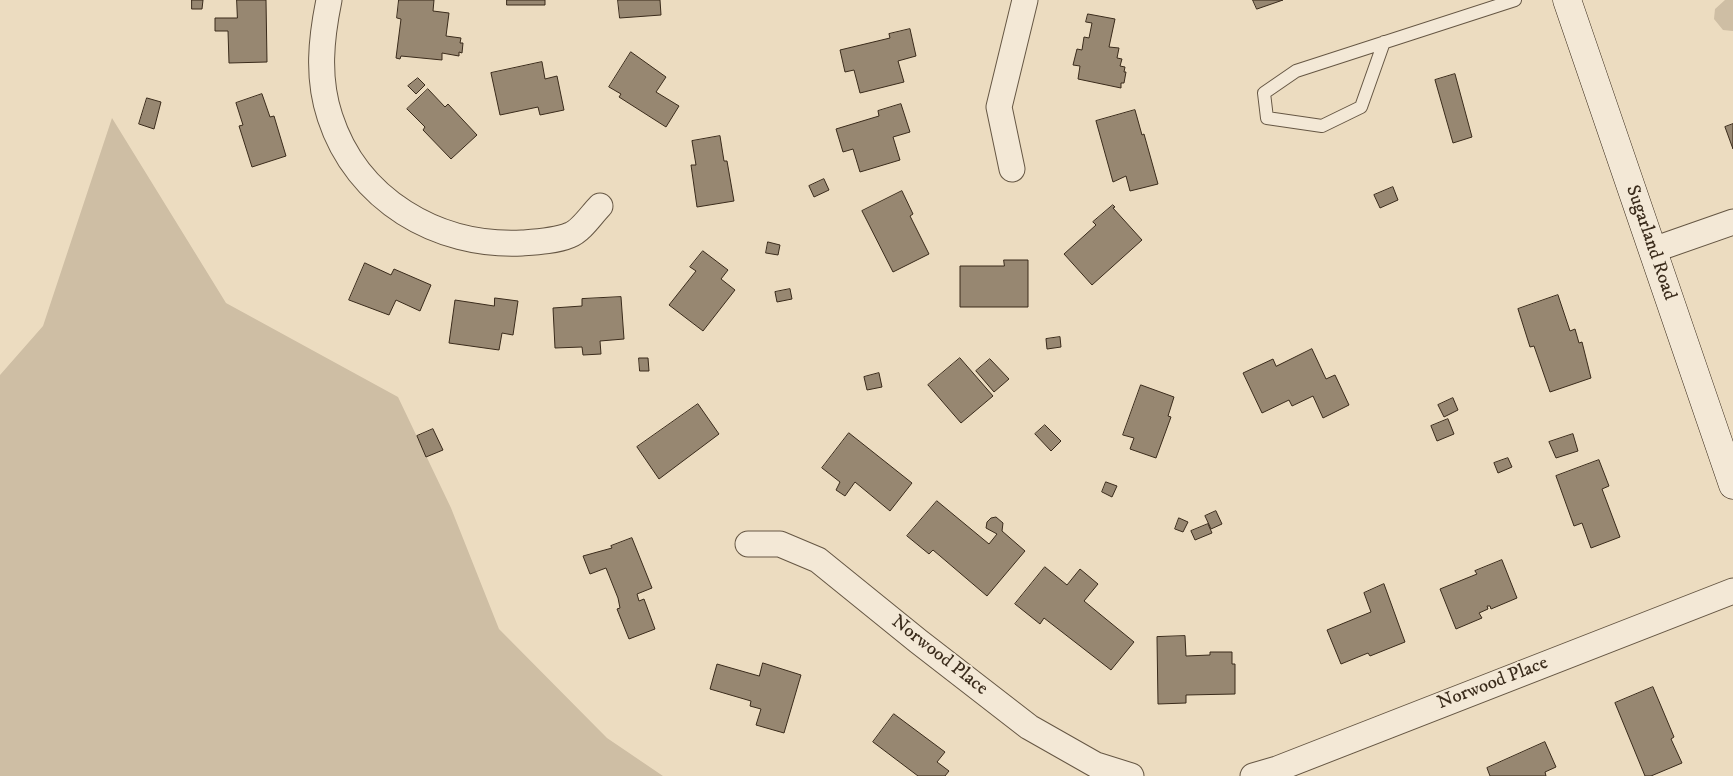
<!DOCTYPE html>
<html>
<head>
<meta charset="utf-8">
<style>
	body { margin:0 }
	canvas { display:block; background:#ecdcc0 }
</style>
</head>
<body>
<canvas width="1733" height="776"></canvas>
<script>
const g = document.querySelector('canvas').getContext('2d');
g.lineJoin = 'round';
function fill(path, color) { g.fillStyle = color; g.fill(path, 'evenodd'); }
function trace(path, color, width, dash) { g.strokeStyle = color; g.lineWidth = width; g.lineCap = dash ? 'butt' : 'round'; g.setLineDash(dash || []); g.stroke(path); }
function label(font, color, halo, rows, align = 'center') {
  g.font = font + ' "IM FELL DW Pica",serif'; g.lineWidth = 4; g.setLineDash([]); g.textBaseline = 'middle'; g.strokeStyle = halo; g.fillStyle = color; for (const [text, x, y, turn = 0] of rows) {
    g.save(); g.translate(x, y); g.rotate((+turn || 0) * Math.PI / 180); g.textAlign = isNaN(turn) ? turn : align; if (halo) g.strokeText(text, 0, 0); g.fillText(text, 0, 0); g.restore();
  }
}
fill(new Path2D(`
	M 1725,0 L 1733,0 L 1733,31 L 1723,30 L 1714,19 L 1715,9 Z
	M 112,118 L 226,303 L 398,397 L 451,508 L 499,629 L 607,738 L 663,776 L 0,776 L 0,375 L 43,326 Z`), '#cebea4');
const building = new Path2D(`
	M 192,0 L 203,0 L 202,9 L 192,9 Z
	M 237,0 L 266,0 L 267,62 L 229,63 L 228,31 L 215,31 L 215,18 L 237,18 Z
	M 399,0 L 434,0 L 433,11 L 449,13 L 446,36 L 461,38 L 460,43 L 463,43 L 462,53 L 459,52 L 459,56 L 442,53 L 442,60 L 401,56 L 400,59 L 396,58 L 401,19 L 397,18 Z
	M 507,0 L 545,0 L 545,5 L 507,5 Z
	M 618,0 L 660,0 L 661,15 L 620,18 Z
	M 1253,0 L 1283,0 L 1257,9 Z
	M 1088,14 L 1115,19 L 1109,47 L 1119,48 L 1117,58 L 1122,59 L 1120,66 L 1125,67 L 1124,72 L 1126,72 L 1124,83 L 1121,83 L 1121,88 L 1078,79 L 1080,66 L 1073,65 L 1077,49 L 1082,50 L 1084,37 L 1089,38 L 1092,23 L 1086,22 Z
	M 910,29 L 916,56 L 898,61 L 904,82 L 860,93 L 854,70 L 845,72 L 840,50 L 890,38 L 889,34 Z
	M 631,52 L 666,77 L 656,92 L 679,106 L 666,127 L 619,97 L 621,94 L 609,87 Z
	M 542,62 L 545,79 L 557,76 L 564,110 L 540,115 L 538,107 L 500,115 L 491,73 Z
	M 1455,74 L 1472,137 L 1453,143 L 1435,80 Z
	M 418,78 L 425,85 L 416,94 L 408,86 Z
	M 428,89 L 445,107 L 448,104 L 477,135 L 451,159 L 423,130 L 425,127 L 407,109 Z
	M 262,94 L 270,117 L 274,116 L 286,156 L 252,167 L 239,126 L 243,125 L 236,103 Z
	M 147,98 L 161,102 L 154,129 L 139,124 Z
	M 901,104 L 910,132 L 893,137 L 900,160 L 860,172 L 853,149 L 843,152 L 836,129 L 879,116 L 878,111 Z
	M 1135,110 L 1142,135 L 1144,134 L 1158,184 L 1130,191 L 1126,176 L 1113,182 L 1096,121 Z
	M 1733,124 L 1733,149 L 1725,127 Z
	M 720,136 L 724,161 L 727,161 L 734,201 L 697,207 L 691,165 L 696,165 L 692,141 Z
	M 824,179 L 829,190 L 814,197 L 809,186 Z
	M 1393,187 L 1398,200 L 1380,208 L 1374,195 Z
	M 902,191 L 913,214 L 910,216 L 929,254 L 893,272 L 862,211 Z
	M 1113,205 L 1115,207 L 1113,208 L 1142,240 L 1092,285 L 1064,254 L 1096,225 L 1093,222 Z
	M 768,242 L 780,245 L 778,255 L 766,253 Z
	M 703,251 L 728,270 L 721,279 L 735,290 L 703,331 L 669,305 L 696,271 L 690,267 Z
	M 1004,260 L 1028,260 L 1028,307 L 960,307 L 960,266 L 1004,266 Z
	M 365,263 L 391,275 L 394,269 L 431,285 L 420,311 L 396,300 L 389,315 L 349,300 Z
	M 790,289 L 792,299 L 777,302 L 775,292 Z
	M 1558,295 L 1570,331 L 1575,329 L 1579,343 L 1582,342 L 1591,378 L 1550,392 L 1534,346 L 1530,347 L 1518,309 Z
	M 621,297 L 624,339 L 600,341 L 601,354 L 583,355 L 582,347 L 555,348 L 553,308 L 582,306 L 582,299 Z
	M 495,298 L 518,301 L 513,335 L 502,333 L 499,350 L 449,343 L 455,300 L 494,306 Z
	M 1060,337 L 1061,347 L 1047,349 L 1046,339 Z
	M 1312,349 L 1326,379 L 1335,375 L 1349,405 L 1323,418 L 1313,396 L 1292,406 L 1289,400 L 1262,413 L 1243,373 L 1273,359 L 1276,366 Z
	M 639,358 L 648,358 L 649,371 L 640,371 Z
	M 960,358 L 993,396 L 961,423 L 928,385 Z
	M 990,359 L 1009,379 L 994,392 L 976,371 Z
	M 879,373 L 882,387 L 867,390 L 864,377 Z
	M 1141,385 L 1174,397 L 1168,416 L 1171,417 L 1156,458 L 1130,449 L 1134,438 L 1123,435 Z
	M 1453,398 L 1458,410 L 1444,417 L 1438,405 Z
	M 698,404 L 719,434 L 659,479 L 637,447 Z
	M 1448,419 L 1454,434 L 1437,441 L 1431,426 Z
	M 1045,425 L 1061,441 L 1051,451 L 1035,434 Z
	M 433,429 L 443,450 L 426,457 L 417,436 Z
	M 849,433 L 912,483 L 890,511 L 855,482 L 845,496 L 836,490 L 840,482 L 822,468 Z
	M 1573,434 L 1578,451 L 1556,458 L 1549,442 Z
	M 1508,458 L 1512,467 L 1498,473 L 1494,463 Z
	M 1599,460 L 1609,486 L 1602,489 L 1620,537 L 1591,548 L 1582,523 L 1574,526 L 1556,476 Z
	M 1106,482 L 1117,486 L 1112,497 L 1102,492 Z
	M 937,501 L 989,544 L 997,534 L 986,528 L 987,522 L 991,518 L 996,517 L 1003,523 L 1002,531 L 1025,551 L 987,596 L 933,550 L 929,554 L 907,536 Z
	M 1216,511 L 1222,524 L 1211,529 L 1205,516 Z
	M 1179,518 L 1188,522 L 1183,532 L 1175,529 Z
	M 1208,524 L 1212,533 L 1195,540 L 1191,531 Z
	M 632,538 L 652,588 L 637,594 L 639,601 L 644,599 L 655,629 L 629,639 L 617,609 L 620,608 L 618,598 L 606,568 L 590,574 L 583,556 L 612,548 L 611,546 Z
	M 1502,560 L 1517,598 L 1491,609 L 1490,606 L 1487,606 L 1488,609 L 1479,613 L 1482,618 L 1456,629 L 1440,589 L 1477,574 L 1475,571 Z
	M 1045,567 L 1067,585 L 1080,569 L 1098,584 L 1084,601 L 1134,642 L 1111,670 L 1044,618 L 1040,624 L 1015,604 Z
	M 1384,584 L 1405,642 L 1370,656 L 1368,653 L 1341,664 L 1327,630 L 1371,612 L 1364,593 Z
	M 1185,636 L 1186,656 L 1210,655 L 1210,652 L 1232,652 L 1232,664 L 1235,664 L 1235,694 L 1186,695 L 1186,703 L 1158,704 L 1157,637 Z
	M 763,663 L 801,675 L 784,733 L 756,725 L 761,709 L 750,706 L 751,701 L 710,689 L 717,664 L 759,676 Z
	M 1653,687 L 1674,737 L 1671,739 L 1682,763 L 1651,776 L 1645,776 L 1615,703 Z
	M 894,714 L 945,752 L 937,762 L 949,771 L 945,776 L 918,776 L 873,742 Z
	M 1545,742 L 1556,767 L 1545,772 L 1546,776 L 1490,776 L 1487,768 Z`);
fill(building, '#978771');
trace(building, '#3a2b1b', 1);
const lane = new Path2D(`
	M 1384,42 L 1361,107 L 1322,126 L 1267,118 L 1264,93 L 1296,71 L 1515,0`);
const street = new Path2D(`
	M 329,0 C 321,39 317,78 330,117 C 357,200 437,247 522,243 C 537,242 556,241 570,235 C 581,231 592,214 600,206
	M 1012,169 L 999,107 L 1025,0
	M 1653,250 L 1733,222
	M 748,544 L 780,544 L 818,560 L 918,641 L 1029,727 L 1096,765 L 1131,776
	M 1253,776 L 1277,769 L 1733,591`);
const secondary = new Path2D(`
	M 1567,0 L 1733,485`);
trace(lane, '#665744', 14);
trace(street, '#665744', 27);
trace(secondary, '#3a2b1b', 29);
trace(lane, '#f3e8d6', 12);
trace(street, '#f3e8d6', 25);
trace(secondary, '#f3e8d6', 28);
label('19px', '#3a2b1b', '#f3e8d6', [
	["Sugarland Road",1650,243,71],
	["Norwood Place",939,656,38],
	["Norwood Place",1493,684,-21]
]);
</script>
</body>
</html>
